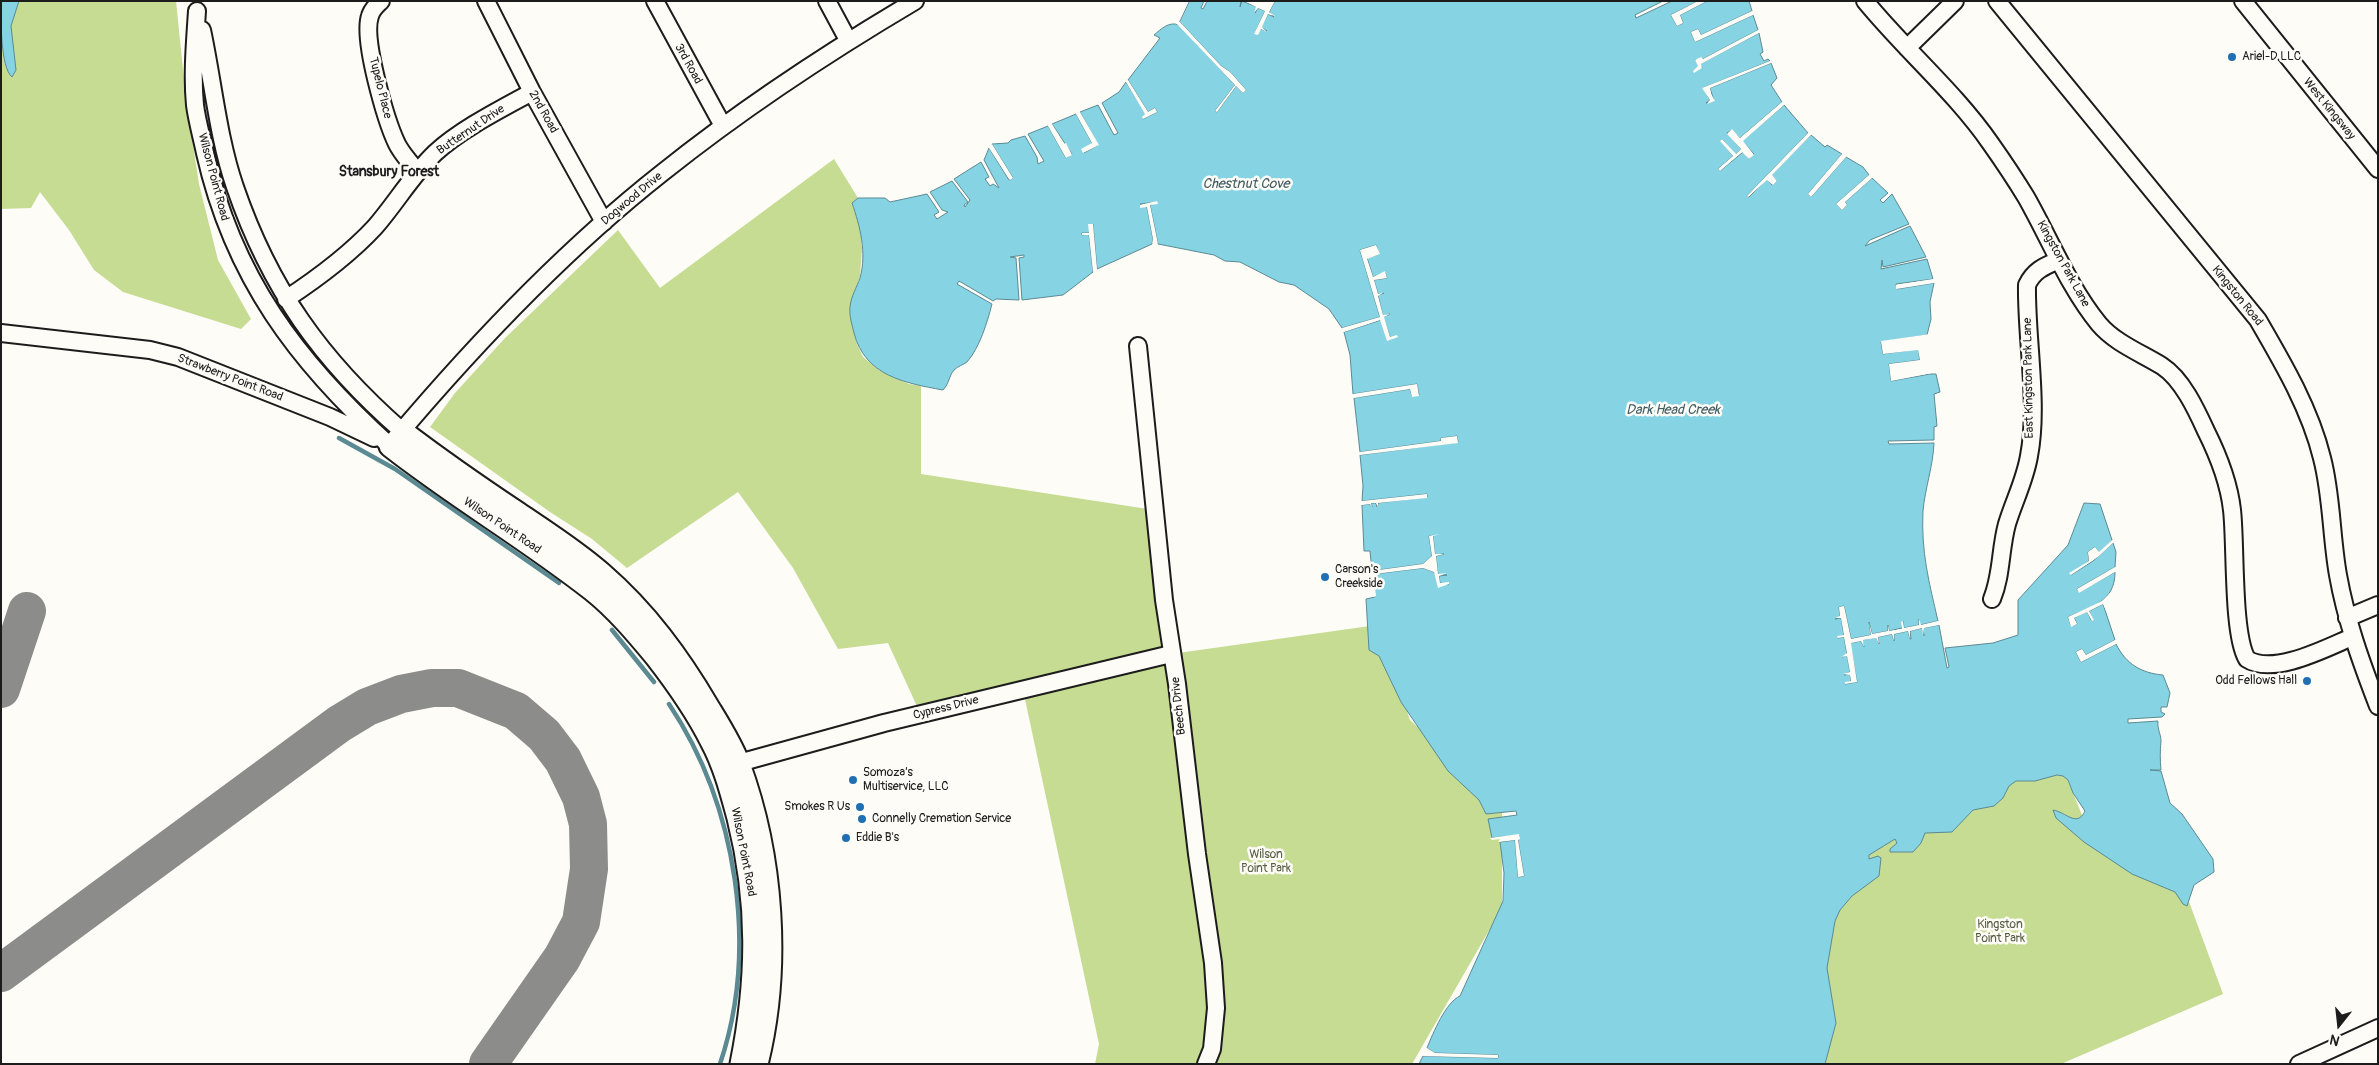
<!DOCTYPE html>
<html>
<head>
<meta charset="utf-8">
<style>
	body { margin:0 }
	#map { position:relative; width:2379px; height:1065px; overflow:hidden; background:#fdfcf7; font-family:Pangolin,sans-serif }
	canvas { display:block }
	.frame { position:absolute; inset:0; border:2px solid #1c1c1c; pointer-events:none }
	.north { position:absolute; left:2314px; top:1000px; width:50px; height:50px; -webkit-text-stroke:4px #fdfcf7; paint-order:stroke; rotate:196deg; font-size:14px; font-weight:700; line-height:20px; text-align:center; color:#1c1c1c }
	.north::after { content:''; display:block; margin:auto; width:18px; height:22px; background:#1c1c1c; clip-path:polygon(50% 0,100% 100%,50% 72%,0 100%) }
</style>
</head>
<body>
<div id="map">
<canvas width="2379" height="1065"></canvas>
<div class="frame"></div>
<div class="north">N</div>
</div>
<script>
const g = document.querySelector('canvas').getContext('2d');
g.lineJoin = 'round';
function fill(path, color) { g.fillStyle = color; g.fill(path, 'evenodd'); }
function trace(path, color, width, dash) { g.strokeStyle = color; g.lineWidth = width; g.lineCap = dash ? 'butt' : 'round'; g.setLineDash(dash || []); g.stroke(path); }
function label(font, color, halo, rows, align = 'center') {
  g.font = font + ' Pangolin,sans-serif'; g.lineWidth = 5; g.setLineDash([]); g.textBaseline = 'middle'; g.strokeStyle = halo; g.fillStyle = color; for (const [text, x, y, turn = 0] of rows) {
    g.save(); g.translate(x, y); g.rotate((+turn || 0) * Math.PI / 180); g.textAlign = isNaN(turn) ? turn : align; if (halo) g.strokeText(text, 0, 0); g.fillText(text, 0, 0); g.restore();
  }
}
fill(new Path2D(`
	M 15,1 L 176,1 L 186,99 L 199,184 L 218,260 L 251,319 L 241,329 L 123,292 L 94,270 L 69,230 L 40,192 L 31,208 L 1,209 L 1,13 Z
	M 834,159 L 858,198 L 852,203 L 860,226 L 862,249 L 860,276 L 850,308 L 857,344 L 863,357 L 879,370 L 909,384 L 921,386 L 921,474 L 1154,510 L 1171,654 L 1377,625 L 1410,720 L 1502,805 L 1502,908 L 1412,1064 L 1095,1064 L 1099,1044 L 1023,690 L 921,715 L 888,643 L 838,649 L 793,568 L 738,492 L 627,568 L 592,539 L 550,512 L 430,427 L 455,393 L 505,338 L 618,230 L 660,288 Z
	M 2028,769 L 2066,776 L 2082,815 L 2101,845 L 2181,880 L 2223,994 L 2061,1064 L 1821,1064 L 1824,971 L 1836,898 L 1869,852 Z`), '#c6dc92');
const water = new Path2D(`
	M 1,1 L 19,1 L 11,26 L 16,70 L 12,77 C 0,67 1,17 1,1 Z
	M 1190,1 L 1204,1 L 1201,8 L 1203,9 L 1207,1 L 1241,1 L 1240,7 L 1242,1 L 1257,7 L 1255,13 L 1258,8 L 1265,11 L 1255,33 L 1261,29 L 1267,31 L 1261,27 L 1268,14 L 1274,17 L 1269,12 L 1275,1 L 1663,1 L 1635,15 L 1636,18 L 1672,1 L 1698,1 L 1671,15 L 1677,26 L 1683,23 L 1680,15 L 1707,1 L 1749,1 L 1752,11 L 1701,35 L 1698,29 L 1691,32 L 1695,42 L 1753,15 L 1758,30 L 1703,59 L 1695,60 L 1702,68 L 1700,64 L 1759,33 L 1763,52 L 1760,54 L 1764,61 L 1768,59 L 1770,61 L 1703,88 L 1710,100 L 1706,103 L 1714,101 L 1710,88 L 1771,63 L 1777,78 L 1771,85 L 1782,102 L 1740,138 L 1732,130 L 1727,133 L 1741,149 L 1735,155 L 1722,139 L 1721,141 L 1733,156 L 1718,169 L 1720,171 L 1743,152 L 1749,159 L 1754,154 L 1742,141 L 1784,105 L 1808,133 L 1747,196 L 1749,197 L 1767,179 L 1772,185 L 1777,181 L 1771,175 L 1811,135 L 1825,147 L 1827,145 L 1842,154 L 1808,194 L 1811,197 L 1846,157 L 1863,167 L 1869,175 L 1836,204 L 1842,210 L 1847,205 L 1845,202 L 1872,178 L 1888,193 L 1880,200 L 1883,203 L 1892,194 L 1909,224 L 1870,240 L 1865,246 L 1910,226 L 1926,257 L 1883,267 L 1882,260 L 1881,269 L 1927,259 L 1933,279 L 1896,284 L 1897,289 L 1934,283 L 1930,302 L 1931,319 L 1927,335 L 1881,342 L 1883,354 L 1918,349 L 1920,360 L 1889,364 L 1891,381 L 1930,374 L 1936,374 L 1940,392 L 1934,394 L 1937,426 L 1934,427 L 1934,440 L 1888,441 L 1889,444 L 1934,443 C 1933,467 1925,488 1923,511 C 1921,552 1929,582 1938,621 L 1920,625 L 1919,619 L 1919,625 L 1904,628 L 1903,621 L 1902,628 L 1889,631 L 1888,625 L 1888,631 L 1872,634 L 1869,622 L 1871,635 L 1851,639 L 1844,606 L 1839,607 L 1840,617 L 1835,619 L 1841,618 L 1844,635 L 1838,638 L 1844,637 L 1847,654 L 1842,657 L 1847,655 L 1850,672 L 1844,675 L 1850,674 L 1851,681 L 1845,684 L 1857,682 L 1850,643 L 1861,641 L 1864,647 L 1862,640 L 1876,637 L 1879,644 L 1878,637 L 1892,634 L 1894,641 L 1894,634 L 1908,631 L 1910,639 L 1911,639 L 1910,631 L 1922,628 L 1924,636 L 1923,628 L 1939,625 L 1947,668 L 1949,667 L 1945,648 L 1993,643 L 2018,635 L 2018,600 L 2068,545 L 2084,503 L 2100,504 L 2112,540 L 2099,553 L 2095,547 L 2088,552 L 2089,561 L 2071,575 L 2093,561 L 2113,543 L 2116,552 L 2115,567 L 2077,589 L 2079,592 L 2115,572 C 2115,602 2092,606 2068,617 L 2071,626 L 2077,624 L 2074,618 L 2087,611 L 2091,620 L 2093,620 L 2089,611 L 2103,604 L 2115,640 L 2086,655 L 2082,649 L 2076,652 L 2081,662 L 2116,644 C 2126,664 2141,673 2163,675 L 2170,693 L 2167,707 L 2161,707 L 2161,712 L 2165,714 L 2162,717 L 2128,719 L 2128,723 L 2158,721 C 2157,729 2161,734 2161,741 C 2160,751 2160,760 2161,770 L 2150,770 L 2161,771 L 2170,803 L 2182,814 L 2213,859 L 2214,872 L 2194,885 L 2187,906 L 2183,904 L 2175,892 L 2132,874 L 2084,842 L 2056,818 L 2053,810 C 2066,812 2077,828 2085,811 L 2073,793 L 2068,780 L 2063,776 L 2057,775 L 2035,781 L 2016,781 L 2009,786 L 2003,798 L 1994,806 L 1973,810 L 1952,832 L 1925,833 L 1921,843 L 1913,852 L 1890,852 L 1890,849 L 1897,843 L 1895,839 L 1869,855 L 1869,859 L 1878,856 L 1881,858 L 1879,876 L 1852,896 L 1840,910 L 1835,921 L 1827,968 L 1836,1023 L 1825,1064 L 1419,1064 L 1423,1056 L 1498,1058 L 1498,1055 L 1435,1053 L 1427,1048 C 1433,1033 1446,1002 1460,996 L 1503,901 L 1504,873 L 1500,842 L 1515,840 L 1518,877 L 1524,876 L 1518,840 L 1519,835 L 1492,838 L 1488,819 L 1517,815 L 1516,811 L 1486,814 L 1479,800 L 1448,771 L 1401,702 L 1379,656 L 1369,650 L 1366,599 L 1375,597 L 1374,574 L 1423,568 L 1434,572 L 1441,585 L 1449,584 L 1440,583 L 1439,576 L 1447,575 L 1438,575 L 1436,556 L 1444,554 L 1435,555 L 1433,536 L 1429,536 L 1432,556 L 1423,564 L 1372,571 L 1370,551 L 1364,551 L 1362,505 L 1370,504 L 1372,507 L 1371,503 L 1376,503 L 1377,507 L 1378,503 L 1427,497 L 1427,494 L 1362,501 L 1363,486 L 1360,455 L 1458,442 L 1457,436 L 1441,438 L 1441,441 L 1360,452 L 1354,398 L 1410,389 L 1412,396 L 1419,395 L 1417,384 L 1353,394 L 1350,355 L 1344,332 L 1381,320 L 1390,337 L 1383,317 L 1390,314 L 1383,316 L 1378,295 L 1384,293 L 1378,294 L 1374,280 L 1387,278 L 1385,272 L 1373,277 L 1367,258 L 1379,254 L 1376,245 L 1360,250 L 1380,317 L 1342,328 L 1329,309 L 1294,285 L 1279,282 L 1240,262 L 1225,261 L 1214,255 L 1158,244 L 1150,205 L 1157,202 L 1140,204 L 1147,207 L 1153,239 L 1152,244 L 1097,269 L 1093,224 L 1089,233 L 1082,233 L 1082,235 L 1089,234 L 1093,272 L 1063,295 L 1022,300 L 1019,258 L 1024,257 L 1024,255 L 1010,257 L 1016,258 L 1019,300 L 996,299 L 993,301 L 959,281 L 957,284 L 992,304 C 987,323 980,347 967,362 C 963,365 958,366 954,370 C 949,376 949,384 943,390 C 905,383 865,376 854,333 C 852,324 849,316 850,307 C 851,296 857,287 860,278 C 867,253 860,226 852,203 L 858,198 L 885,198 L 890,202 L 927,194 L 939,212 L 934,215 L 937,219 L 948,212 L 942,210 L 930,192 L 952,181 L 968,202 L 964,205 L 965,207 L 970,200 L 954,179 L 981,162 L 989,177 L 985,179 L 990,186 L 993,184 L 999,188 L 984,160 L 989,148 L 1009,180 L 1013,178 L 992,144 L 1008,143 L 1011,140 L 1025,136 L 1037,157 L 1038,164 L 1044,161 L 1028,134 L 1048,126 L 1066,158 L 1072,154 L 1052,124 L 1076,114 L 1092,143 L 1084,153 L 1098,145 L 1080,112 L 1098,105 L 1114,135 L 1118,133 L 1102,103 L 1119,92 L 1126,82 L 1146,114 L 1143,119 L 1157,112 L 1155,108 L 1148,112 L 1128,80 L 1160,38 L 1154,35 C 1161,29 1169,21 1179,25 L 1235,85 L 1215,111 L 1217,112 L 1236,86 L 1243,93 L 1246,90 L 1230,72 L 1221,66 L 1180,22 Z`);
fill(water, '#85d3e3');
trace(water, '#5b8a93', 1);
fill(new Path2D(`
	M 1245,1 L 1258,4 L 1261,1 L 1260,4 L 1267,8 L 1271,1 L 1275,1 L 1269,12 L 1275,16 L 1268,14 L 1262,27 L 1267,32 L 1261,29 L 1258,35 L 1254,34 L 1265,11 L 1258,8 L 1254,13 L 1256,7 Z
	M 1698,1 L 1707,1 L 1680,15 L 1683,23 L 1677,26 L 1671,15 Z
	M 1752,11 L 1753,15 L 1695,42 L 1691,32 L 1698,29 L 1701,35 Z
	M 1180,22 L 1221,66 L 1230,72 L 1246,90 L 1243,93 L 1236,86 L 1217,112 L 1215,111 L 1235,85 L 1176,23 Z
	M 1758,30 L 1759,33 L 1701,64 L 1702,68 L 1694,73 L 1693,71 L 1698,66 L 1695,60 L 1701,57 L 1703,59 Z
	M 1770,61 L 1771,63 L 1710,88 L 1711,94 L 1715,101 L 1707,104 L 1710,100 L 1702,88 Z
	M 1128,80 L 1148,112 L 1155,108 L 1157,112 L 1143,119 L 1142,117 L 1145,114 L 1126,82 Z
	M 1782,102 L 1784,105 L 1743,141 L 1754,155 L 1749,159 L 1742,152 L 1720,171 L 1718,169 L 1733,156 L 1720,141 L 1722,139 L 1736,154 L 1741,149 L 1727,134 L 1732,129 L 1740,138 Z
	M 1080,112 L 1099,145 L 1083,153 L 1081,149 L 1092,143 L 1076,114 Z
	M 1052,124 L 1064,144 L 1066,143 L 1072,155 L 1066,158 L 1048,126 Z
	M 1808,133 L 1811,135 L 1772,175 L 1777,181 L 1773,185 L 1767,180 L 1748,197 L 1747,196 Z
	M 992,144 L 1013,178 L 1010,180 L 989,148 Z
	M 1842,154 L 1846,157 L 1811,197 L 1808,194 Z
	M 1869,175 L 1872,178 L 1845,202 L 1847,205 L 1842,210 L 1836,204 Z
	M 1157,201 L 1158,204 L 1150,205 L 1158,244 L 1155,241 L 1152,244 L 1153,239 L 1147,207 L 1140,208 L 1140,205 Z
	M 1088,224 L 1093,224 L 1097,269 L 1093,272 L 1089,235 L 1082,235 L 1082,233 L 1089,233 Z
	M 1376,245 L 1380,254 L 1367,259 L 1373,277 L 1385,271 L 1387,278 L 1374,280 L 1378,294 L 1384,292 L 1378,296 L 1383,315 L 1390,314 L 1384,317 L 1390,337 L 1397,335 L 1398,337 L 1387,341 L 1380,320 L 1344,332 L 1342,328 L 1380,317 L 1360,250 Z
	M 1933,279 L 1934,283 L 1896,289 L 1896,285 Z
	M 1930,334 L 1928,337 L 1884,343 L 1885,351 L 1918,347 L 1921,349 L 1922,362 L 1891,367 L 1893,378 L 1930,371 L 1937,372 L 1891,381 L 1889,364 L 1920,360 L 1918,350 L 1883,354 L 1881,341 Z
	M 1417,384 L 1419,396 L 1412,397 L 1410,389 L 1354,398 L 1353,394 Z
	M 1457,436 L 1458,443 L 1360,455 L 1360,452 L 1441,441 L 1441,438 Z
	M 1427,494 L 1427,498 L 1378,503 L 1378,507 L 1376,503 L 1371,503 L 1372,508 L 1370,504 L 1362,505 L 1362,501 Z
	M 1440,534 L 1433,536 L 1435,554 L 1444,554 L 1436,556 L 1438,574 L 1447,573 L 1439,576 L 1440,583 L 1449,582 L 1449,584 L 1438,588 L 1434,572 L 1423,568 L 1374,574 L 1376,596 L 1374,597 L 1372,571 L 1423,564 L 1432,556 L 1429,536 Z
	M 2112,540 L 2113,543 L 2099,556 L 2071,575 L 2069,573 L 2089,561 L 2088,552 L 2095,547 L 2099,552 Z
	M 2115,567 L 2115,572 L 2079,593 L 2077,589 Z
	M 2117,586 L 2105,602 L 2113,626 L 2103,604 L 2089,611 L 2094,620 L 2092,621 L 2087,612 L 2074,618 L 2077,624 L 2071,627 L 2068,617 L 2102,601 Z
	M 1844,606 L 1851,639 L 1871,635 L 1869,622 L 1872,634 L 1888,631 L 1888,625 L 1889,631 L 1902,629 L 1901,622 L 1903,621 L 1904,628 L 1919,625 L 1919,618 L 1921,625 L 1938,621 L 1939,625 L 1924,628 L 1923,636 L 1922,628 L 1910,631 L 1910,639 L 1908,631 L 1894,634 L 1894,641 L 1892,634 L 1878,637 L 1879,644 L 1876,638 L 1863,640 L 1864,647 L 1861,641 L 1851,643 L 1857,682 L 1845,684 L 1845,682 L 1851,681 L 1850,675 L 1843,674 L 1850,672 L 1847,656 L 1841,657 L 1847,653 L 1844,637 L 1838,638 L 1837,636 L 1844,635 L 1841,618 L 1835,618 L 1840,616 L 1839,607 Z
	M 2115,640 L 2116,644 L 2081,662 L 2076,652 L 2082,649 L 2086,655 Z
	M 1519,834 L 1520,839 L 1518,840 L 1524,876 L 1518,877 L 1515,840 L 1498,842 L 1500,839 L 1508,838 L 1492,840 L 1490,838 Z
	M 1427,1048 L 1435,1053 L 1498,1055 L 1498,1058 L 1423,1056 L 1424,1053 L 1431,1054 L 1426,1050 Z`), '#fdfcf7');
trace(new Path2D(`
	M 339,438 L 395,469 L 559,583
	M 612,630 L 654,682
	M 669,704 C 737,806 759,948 720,1064`), '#5b8a93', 4.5);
trace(new Path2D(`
	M 1,689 L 27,611
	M 1,973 L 339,724 L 367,707 L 401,694 L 432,688 L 458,688 L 516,711 L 544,735 L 563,760 L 581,797 L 588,824 L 589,869 L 581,922 L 562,958 L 488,1064`), '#8c8c8a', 38);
const minor = new Path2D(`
	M 381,1 C 376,6 372,9 370,16 C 362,39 386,121 397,144 C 402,154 411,163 417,172
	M 486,1 L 532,92 L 604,222
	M 655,1 L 723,126
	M 827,1 L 848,40
	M 1865,1 C 1905,50 1955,92 1991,144 C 2003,161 2015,179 2026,197 C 2050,239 2068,286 2099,324 C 2115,343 2141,353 2162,366 C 2182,379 2196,409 2206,431 C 2218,455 2229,483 2232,510 C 2236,544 2232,634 2247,659 C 2273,676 2326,648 2352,637
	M 1997,1 L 2258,320 C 2283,363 2310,409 2322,458 C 2332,496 2331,536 2338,575 C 2346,620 2361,662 2378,706
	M 2243,1 L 2378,169
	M 197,11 C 195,42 192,74 195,105 C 197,121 202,138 205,153 C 233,277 297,362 390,446
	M 202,30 C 213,81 218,138 235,187 C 270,289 321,360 402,431
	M 1907,48 L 1955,1
	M 286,299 C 318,278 349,255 375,227 C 396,203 412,175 435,153 C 461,129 501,109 532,92
	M 1,333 L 150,350 L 178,357 L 330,417 L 374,438
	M 1138,346 L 1164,600 L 1177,684 L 1197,854 L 1213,963 L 1216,1008 L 1212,1049 L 1206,1064
	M 394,440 C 475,344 563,251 662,173 C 742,109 827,53 915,1
	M 1992,599 C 2002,575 2000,549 2007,524 C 2014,501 2025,480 2029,456 C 2039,404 2026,338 2027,285 C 2034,270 2045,266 2059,260
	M 2347,618 L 2378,605
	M 728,766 L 884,723 L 1171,654
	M 2299,1064 L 2378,1028`);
const tertiary = new Path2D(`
	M 402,431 C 440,460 479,487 518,513 C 546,532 576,551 601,573 C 646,612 679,657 709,708 C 720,726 732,745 739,764 C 773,856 781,968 757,1064
	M 390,446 C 455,497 527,539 592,590 C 616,609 636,633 656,657 C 677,684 696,711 711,741 C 724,765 731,792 738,818 C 759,902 758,979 741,1064`);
trace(minor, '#1c1c1c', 20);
trace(tertiary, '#1c1c1c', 25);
trace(minor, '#fdfcf7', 16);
trace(tertiary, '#fdfcf7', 21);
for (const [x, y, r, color] of [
	[2232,57,5,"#1f6fb2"],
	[1325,577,5,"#1f6fb2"],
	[2307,681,5,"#1f6fb2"],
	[853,780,5,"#1f6fb2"],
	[860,807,5,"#1f6fb2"],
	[862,819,5,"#1f6fb2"],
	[846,838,5,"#1f6fb2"]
]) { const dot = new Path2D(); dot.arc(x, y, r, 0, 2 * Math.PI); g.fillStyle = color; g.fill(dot); trace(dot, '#fdfcf7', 2); }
label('12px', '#1c1c1c', '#fdfcf7', [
	["Ariel-D LLC",2242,57],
	["Carson's",1335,570],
	["Creekside",1335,584],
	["Odd Fellows Hall",2297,681,"right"],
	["Somoza’s",863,773],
	["Multiservice, LLC",863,787],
	["Smokes R Us",850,807,"right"],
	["Connelly Cremation Service",872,819],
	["Eddie B's",856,838]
], 'left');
label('12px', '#1c1c1c', '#fdfcf7', [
	["3rd Road",688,64,61],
	["Tupelo Place",380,88,76],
	["West Kingsway",2329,109,51],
	["2nd Road",543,112,61],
	["Butternut Drive",471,130,-34],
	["Wilson Point Road",213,177,75],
	["Dogwood Drive",632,199,-40],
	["Kingston Park Lane",2063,264,61],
	["Kingston Road",2237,296,51],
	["Strawberry Point Road",230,378,21],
	["East Kingston Park Lane",2029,378,-91],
	["Wilson Point Road",502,526,34],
	["Beech Drive",1179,706,-96],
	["Cypress Drive",946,708,-14],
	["Wilson Point Road",743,852,79]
]);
label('12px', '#585f45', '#fdfcf7', [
	["Wilson",1266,855],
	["Point Park",1266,869],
	["Kingston",2000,925],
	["Point Park",2000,939]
]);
label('bold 14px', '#1c1c1c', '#fdfcf7', [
	["Stansbury Forest",389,172]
]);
label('italic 14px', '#415c62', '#fdfcf7', [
	["Chestnut Cove",1246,184],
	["Dark Head Creek",1673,410]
]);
</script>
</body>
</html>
